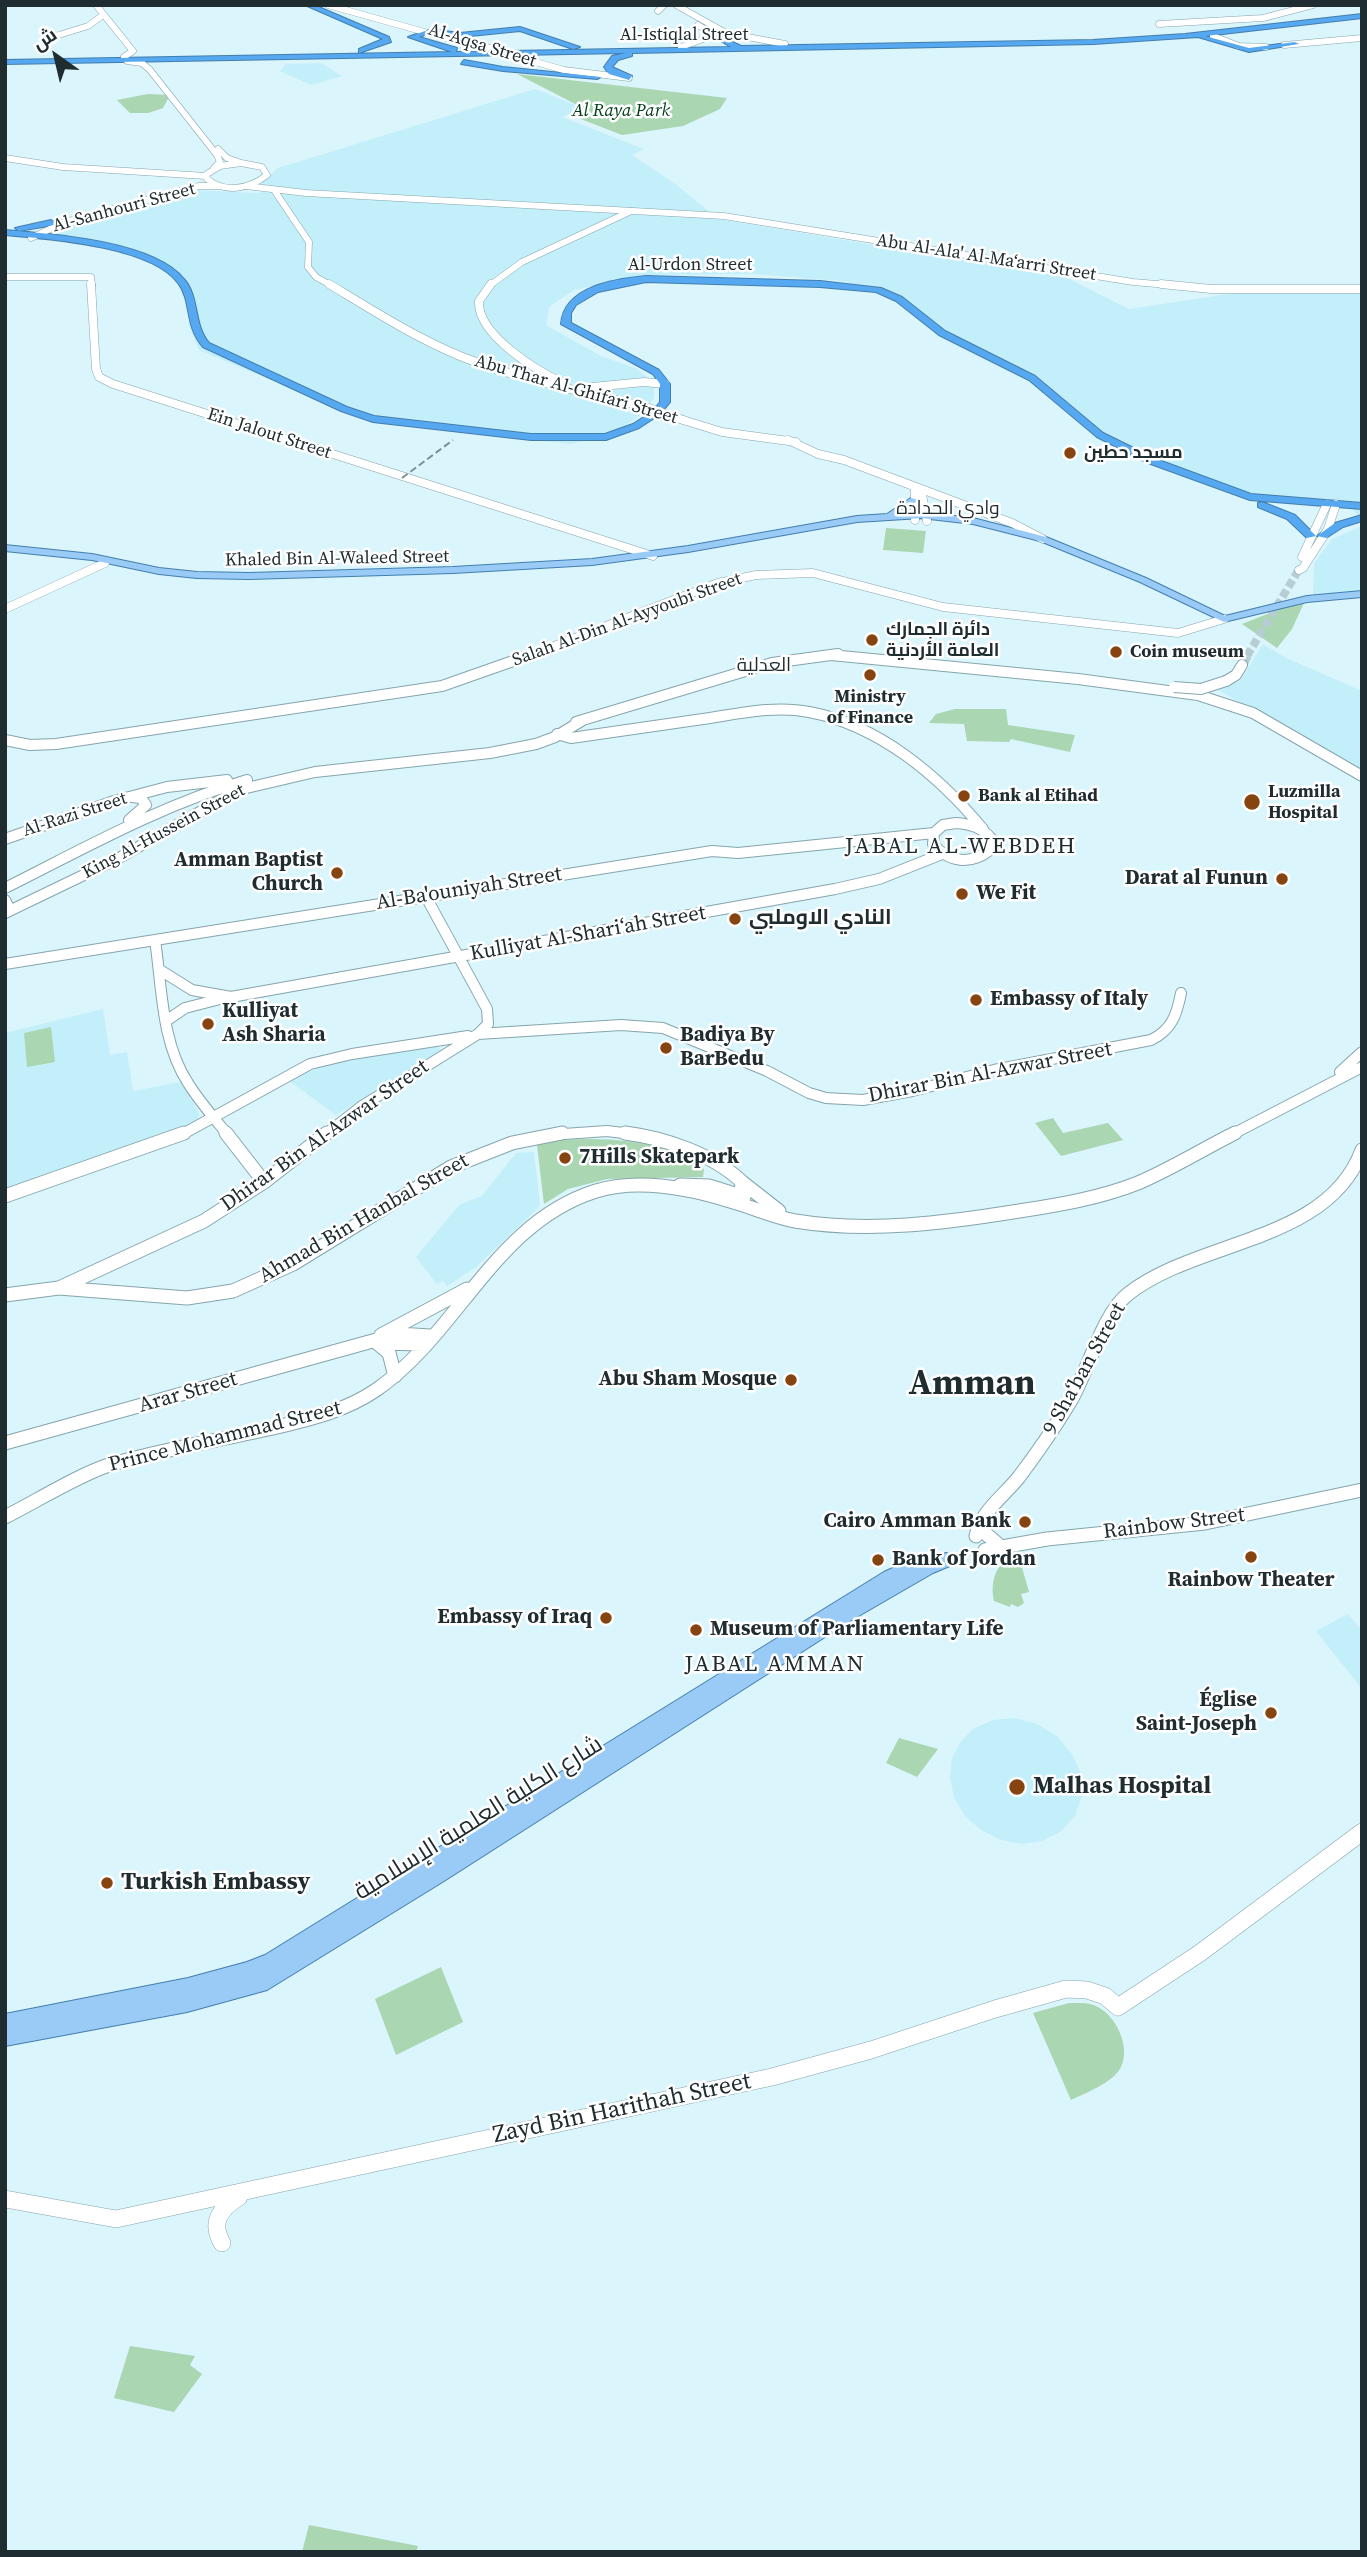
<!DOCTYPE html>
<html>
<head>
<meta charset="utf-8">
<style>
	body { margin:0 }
	#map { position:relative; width:1367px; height:2557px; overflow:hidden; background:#daf5fc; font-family:"Source Serif 4",Cairo,serif }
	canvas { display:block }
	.frame { position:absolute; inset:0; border:7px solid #202d30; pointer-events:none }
	.north { position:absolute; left:21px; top:21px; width:70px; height:70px; -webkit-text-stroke:5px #fff; paint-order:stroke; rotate:326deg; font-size:19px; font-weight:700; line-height:28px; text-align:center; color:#202d30 }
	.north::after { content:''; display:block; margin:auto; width:24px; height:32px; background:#202d30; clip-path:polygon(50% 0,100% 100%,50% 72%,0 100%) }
</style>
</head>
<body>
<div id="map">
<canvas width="1367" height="2557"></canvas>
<div class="frame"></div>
<div class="north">ش</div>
</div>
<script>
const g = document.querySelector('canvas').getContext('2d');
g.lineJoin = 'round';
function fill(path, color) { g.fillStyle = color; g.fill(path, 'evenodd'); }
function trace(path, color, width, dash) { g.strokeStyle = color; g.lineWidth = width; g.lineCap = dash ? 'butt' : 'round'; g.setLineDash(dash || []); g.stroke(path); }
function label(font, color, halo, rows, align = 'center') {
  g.font = font + ' "Source Serif 4",Cairo,serif'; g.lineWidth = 5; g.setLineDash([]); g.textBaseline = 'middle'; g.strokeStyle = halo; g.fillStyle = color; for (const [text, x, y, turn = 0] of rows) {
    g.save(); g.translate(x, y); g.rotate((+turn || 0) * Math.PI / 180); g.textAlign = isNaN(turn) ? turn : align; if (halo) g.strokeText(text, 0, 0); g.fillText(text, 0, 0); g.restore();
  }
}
fill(new Path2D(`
	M 321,63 L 342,76 L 311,85 L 280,71 L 286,64 Z
	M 535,89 L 583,108 L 562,117 L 644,149 L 632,155 L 674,183 L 718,219 L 1065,277 L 1129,309 L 1235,293 L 1362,293 L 1362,520 L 1346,502 L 1260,500 L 1104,439 L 1043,384 L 937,333 L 904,303 L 867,287 L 841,281 L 754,274 L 644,275 L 574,290 L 549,307 L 546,325 L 601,356 L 635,368 L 654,382 L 654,398 L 639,416 L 613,434 L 571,444 L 373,423 L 199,350 L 188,324 L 191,315 L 176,275 L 136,255 L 56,237 L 54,230 L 61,225 L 192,190 L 257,193 L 269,191 L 261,183 L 278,168 Z
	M 1362,526 L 1362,593 L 1313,596 L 1314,563 L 1332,539 Z
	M 1263,644 L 1286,658 L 1362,691 L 1362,770 L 1218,690 L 1240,681 Z
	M 103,1009 L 110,1055 L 127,1052 L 133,1091 L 181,1082 L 199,1113 L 198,1120 L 168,1136 L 5,1191 L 5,1033 Z
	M 436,1044 L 441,1050 L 336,1115 L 288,1080 L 331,1063 Z
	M 534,1152 L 540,1206 L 475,1268 L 447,1286 L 443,1281 L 437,1284 L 416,1257 L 459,1205 L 482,1196 L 516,1153 Z
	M 1348,1614 L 1362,1631 L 1362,1689 L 1316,1631 Z
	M 1015,1718 L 1037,1724 L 1057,1736 L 1072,1754 L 1081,1774 L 1082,1796 L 1075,1816 L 1060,1832 L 1042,1841 L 1022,1844 L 1001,1840 L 981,1830 L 965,1816 L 954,1797 L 950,1778 L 952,1759 L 960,1742 L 973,1729 L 993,1720 Z`), '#c3effa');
fill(new Path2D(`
	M 517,74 L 727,98 L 720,109 L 683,126 L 622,135 L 573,116 L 583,108 Z
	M 148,94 L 170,95 L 163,108 L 148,113 L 130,113 L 117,100 Z
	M 886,528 L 926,531 L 923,553 L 883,550 Z
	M 1304,603 L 1292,629 L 1277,648 L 1242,624 L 1290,605 Z
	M 955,709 L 1006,709 L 1008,725 L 1075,735 L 1070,752 L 1011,739 L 1009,742 L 967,741 L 964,724 L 929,723 L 936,714 Z
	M 51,1027 L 55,1062 L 27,1067 L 24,1033 Z
	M 1053,1118 L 1063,1133 L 1108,1123 L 1123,1140 L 1061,1156 L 1035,1123 Z
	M 584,1139 C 626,1139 668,1143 704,1169 L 703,1177 L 607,1179 L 568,1189 L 544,1204 L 537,1145 L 560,1140 Z
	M 1014,1555 L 1019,1557 L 1029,1592 L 1021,1594 L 1024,1603 L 1018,1607 L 1011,1604 L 1010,1607 L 994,1601 C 990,1582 995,1564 1014,1555 Z
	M 899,1738 L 938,1749 L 917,1777 L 886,1763 Z
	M 441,1967 L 463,2022 L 396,2055 L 375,1999 Z
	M 1069,2003 C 1078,2003 1088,2002 1096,2006 C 1116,2015 1131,2047 1121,2067 C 1113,2083 1085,2093 1071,2100 L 1033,2013 Z
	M 130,2346 L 195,2356 L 190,2365 L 202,2374 L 174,2412 L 114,2398 Z
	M 309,2525 L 418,2546 L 416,2552 L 302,2552 Z`), '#aad6b2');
trace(new Path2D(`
	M 1247,656 L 1298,571`), '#b5cdd3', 8, [8, 3.5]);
trace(new Path2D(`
	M 1242,665 L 1248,654`), '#b5cdd3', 10, [10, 5]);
const secondaryFar4 = new Path2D(`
	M 96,5 L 133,51 L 124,57
	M 328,5 L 478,47
	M 676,5 L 726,33 L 785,44
	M 658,11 L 664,5
	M 1159,24 L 1263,18 L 1313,5
	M 59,35 L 88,26 L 103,15
	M 1213,36 L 1239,46 L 1266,47
	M 1284,45 L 1362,38
	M 681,47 L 709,37 L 709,32 L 698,25
	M 518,57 L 564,70 L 629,78
	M 127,61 L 142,63 L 150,70 L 217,155 L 220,162 L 214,168
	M 218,149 L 227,158 L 241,163
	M 5,158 L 63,167 L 206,176
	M 241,163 L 262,167 L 267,175 C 249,189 224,194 206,178 L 207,174 L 220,166 Z
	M 246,186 L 306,193 L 724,216 L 1133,282 L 1180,286
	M 274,190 L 309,242 L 308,267 L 316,277 L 332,286
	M 31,238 L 65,222 L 199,186 L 220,186
	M 5,277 L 91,277 L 92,286
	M 489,286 L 522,262 L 631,211`);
const secondaryFar3 = new Path2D(`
	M 91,284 L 96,369 L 99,377 L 113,384 L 653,556
	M 329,284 C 372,310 414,337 460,356 C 520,380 584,392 646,407
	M 491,284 L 479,301 C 477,335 537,371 565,384
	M 1161,284 L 1211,289 L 1362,289
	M 582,388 L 644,382 L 665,384
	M 683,420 L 722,432 L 796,442
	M 788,440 L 818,454 L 844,460 L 1012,523 L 1043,539
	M 915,487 L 915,520
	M 921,489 L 927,521
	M 1302,557 L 1327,504
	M 1299,570 L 1303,568 L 1328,529 L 1336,504
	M 5,609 L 105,563
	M 831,655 L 840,656
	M 528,656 L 718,583 L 756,575 L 813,573 L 943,607 L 1178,633 L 1224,619
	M 825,656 L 839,654`);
const secondaryFar2 = new Path2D(`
	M 831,655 L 1078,679 L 1198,695 L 1253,713 L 1362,776
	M 1226,681 L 1236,675 L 1242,665
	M 576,722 L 772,663 L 838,654
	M 557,734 L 571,738 C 615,732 659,725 703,719 C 738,714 774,705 809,712 C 879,725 939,776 983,829
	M 5,740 L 30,745 L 56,744 L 442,686 L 533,654
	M 129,820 L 146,805 L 141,798 L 132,797
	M 956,823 C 970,824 981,827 991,838 L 990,850 C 971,865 949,863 933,844 L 934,833 L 943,825 Z
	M 5,839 L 114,801 L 167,787 L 227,780
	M 5,888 C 85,848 161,805 247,780
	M 425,895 L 487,1009 L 488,1024 L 478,1034
	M 5,900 L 8,906 L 5,912
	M 5,913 L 119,858 L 238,790 L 315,772 L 490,753 L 536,744 L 555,737 L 583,720
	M 155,940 C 162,986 161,1042 188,1083 C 199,1101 214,1118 228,1135
	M 5,964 L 712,851 L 738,853 L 934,833
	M 160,970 L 192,990 L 231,997 L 835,889 L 879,879 L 942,854
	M 166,1021 L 185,1008 L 220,999
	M 1340,1072 L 1362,1052
	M 181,1135 L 310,1064 L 352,1054 L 468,1036
	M 325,1135 L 362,1106 L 478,1034 L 621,1025 L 663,1028 L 767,1071 L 809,1093 L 826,1098 L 863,1100 L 912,1091 L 994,1070 L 1151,1040 C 1172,1030 1177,1014 1181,993
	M 549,1135 L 607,1131 L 639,1135
	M 1231,1135 L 1362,1067`);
const secondaryFar1 = new Path2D(`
	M 226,1133 L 264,1182
	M 625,1133 C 664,1138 713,1154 742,1182 L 741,1195 L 728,1200
	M 742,1182 L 779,1211
	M 680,1185 L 709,1186 L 744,1197
	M 5,1196 L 184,1133
	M 59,1288 L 204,1221 L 264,1182 L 327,1133
	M 5,1295 L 59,1288 L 187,1298 L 233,1291 L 293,1264 L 451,1167 L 512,1143 L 562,1133
	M 381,1335 L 467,1289
	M 377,1343 L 389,1353 L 395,1376
	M 378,1343 L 423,1344
	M 5,1443 L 387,1337 L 399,1334 L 430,1336
	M 5,1517 C 35,1502 78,1475 109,1465 C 160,1450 215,1441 268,1429 C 306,1420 344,1412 376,1390 C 459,1333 494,1223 596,1191 C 639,1178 688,1188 730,1201 C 752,1207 773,1217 795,1221 C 869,1233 945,1223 1019,1211 C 1059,1205 1100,1198 1138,1183 C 1171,1169 1203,1149 1235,1133
	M 979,1522 L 986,1534 L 1000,1546
	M 976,1536 C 981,1511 1004,1496 1019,1477 C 1037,1453 1055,1427 1070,1402 C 1087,1374 1103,1313 1128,1294 C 1198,1239 1328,1243 1362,1150
	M 985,1550 L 1047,1539 L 1205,1523 L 1362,1490`);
const secondary = new Path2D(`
	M 5,2199 L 116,2219 L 772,2077 L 871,2050 L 995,2009 L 1066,1989 L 1087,1990 L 1105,1996 L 1118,2007 L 1200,1953 L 1362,1832
	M 222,2243 C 210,2222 220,2209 239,2197`);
const primary = new Path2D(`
	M 911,498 L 919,500 L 898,514 L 921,512 L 973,518 L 1046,537 L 1146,578 L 1225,616 L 1307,596 L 1362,591 L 1362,597 L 1307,602 L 1224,622 L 1140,582 L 1040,541 L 973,524 L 921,518 L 857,522 L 688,552 L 592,565 L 453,573 L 249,579 L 197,578 L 159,574 L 92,560 L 5,551 L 5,545 L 92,554 L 159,568 L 197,572 L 249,573 L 453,567 L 592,559 L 688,546 L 857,516 L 887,514 Z
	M 946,1553 L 952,1555 L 954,1560 L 952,1565 L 933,1573 L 850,1621 L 444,1881 L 267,1990 L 187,2012 L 5,2046 L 5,2014 L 188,1978 L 247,1962 L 265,1955 L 884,1572 L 919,1556 L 926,1561 Z`);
const highway = new Path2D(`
	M 305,5 L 314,5 L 389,37 L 391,42 L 359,53 L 359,49 L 383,39 Z
	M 1362,14 L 1362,18 L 1205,36 L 1249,48 L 1295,42 L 1299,44 L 1249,52 L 1198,37 L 1093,44 L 632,53 L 632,56 L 618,60 L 612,67 L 632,76 L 629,80 L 609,74 L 604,67 L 612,56 L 626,53 L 5,64 L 5,60 L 452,52 L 408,37 L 428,30 L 430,33 L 419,37 L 457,48 L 456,52 L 731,47 L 708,34 L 710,31 L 741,46 L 1093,40 L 1185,34 Z
	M 520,27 L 580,47 L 573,49 L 520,31 L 460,37 L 433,32 L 437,30 L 460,33 Z
	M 464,60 L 503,67 L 601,77 L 597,79 L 503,71 L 461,64 Z
	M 51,220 L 55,223 L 54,225 L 19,231 L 15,228 Z
	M 5,230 C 52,234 154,241 184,279 C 200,297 193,324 209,343 L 347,407 L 374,416 L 531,434 L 605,434 L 633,424 L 653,411 L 660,402 L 660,384 L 653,374 L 561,324 C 564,286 615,279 646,276 L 820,281 L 881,288 L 902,297 L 945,331 L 1035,376 L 1103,433 L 1156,459 L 1251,494 L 1362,503 L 1362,509 L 1250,500 L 1148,463 L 1097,437 L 1029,380 L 939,335 L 896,301 L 876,292 L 820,287 L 646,282 L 598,292 L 576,305 L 571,313 L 571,323 L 659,370 L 670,384 L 670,402 L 659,415 L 639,428 L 606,440 L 531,440 L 373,422 L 341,411 L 203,347 C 184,325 192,301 178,283 C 151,246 49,239 5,235 Z
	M 1262,502 L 1295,515 L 1316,536 L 1307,538 L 1287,519 L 1258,507 L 1258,503 Z
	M 1362,515 L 1362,521 L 1343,527 L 1326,538 L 1317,536 L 1335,523 Z`);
trace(secondaryFar4, '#85a5ad', 7);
trace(secondaryFar3, '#85a5ad', 9);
trace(secondaryFar2, '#85a5ad', 12);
trace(secondaryFar1, '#85a5ad', 15);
trace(secondary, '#85a5ad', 18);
trace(primary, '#437ead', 2);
trace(highway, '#437ead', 2);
trace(secondaryFar4, '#fff', 6);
trace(secondaryFar3, '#fff', 8);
trace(secondaryFar2, '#fff', 10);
trace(secondaryFar1, '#fff', 13);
trace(secondary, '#fff', 17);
fill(primary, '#9acbf6');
fill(highway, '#56a9f0');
trace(new Path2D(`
	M 402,478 L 453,440`), '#7b8f94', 2, [7, 3.5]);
const secondaryBridgeFar2 = new Path2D(`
	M 481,45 L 518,57`);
const secondaryBridgeFar1 = new Path2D(`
	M 646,407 L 683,420`);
const secondaryBridge = new Path2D(`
	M 1174,687 L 1201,689 L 1226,681`);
trace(secondaryBridgeFar2, '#85a5ad', 7, []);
trace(secondaryBridgeFar1, '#85a5ad', 9, []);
trace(secondaryBridge, '#85a5ad', 12, []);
trace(secondaryBridgeFar2, '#fff', 6);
trace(secondaryBridgeFar1, '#fff', 8);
trace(secondaryBridge, '#fff', 10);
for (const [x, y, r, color] of [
	[1070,453,7,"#864510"],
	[872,640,7,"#864510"],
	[1116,652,7,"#864510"],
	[870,675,7,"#864510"],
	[964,796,7,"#864510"],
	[1252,802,9,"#864510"],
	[337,873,7,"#864510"],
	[1282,879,7,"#864510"],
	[962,894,7,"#864510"],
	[735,919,7,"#864510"],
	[976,1000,7,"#864510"],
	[208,1024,7,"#864510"],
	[666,1048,7,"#864510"],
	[565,1158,7,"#864510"],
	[791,1380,7,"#864510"],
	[1025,1522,7,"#864510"],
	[1251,1557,7,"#864510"],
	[878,1560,7,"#864510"],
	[606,1618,7,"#864510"],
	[696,1630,7,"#864510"],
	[1271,1713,7,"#864510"],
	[1017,1787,9,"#864510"],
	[107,1883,7,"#864510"]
]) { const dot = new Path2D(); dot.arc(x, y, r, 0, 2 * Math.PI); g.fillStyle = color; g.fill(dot); trace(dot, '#fff', 2.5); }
label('18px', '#202d30', '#fff', [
	["Al-Istiqlal Street",684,35],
	["Al-Aqsa Street",482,46,17],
	["Al-Sanhouri Street",124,208,-15],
	["Abu Al-Ala' Al-Maʻarri Street",986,258,9],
	["Al-Urdon Street",690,265],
	["Abu Thar Al-Ghifari Street",576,390,16],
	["Ein Jalout Street",269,434,18],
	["Khaled Bin Al-Waleed Street",337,559,-1],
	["Salah Al-Din Al-Ayyoubi Street",627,620,-20],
	["Al-Razi Street",75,815,-18],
	["King Al-Hussein Street",164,832,-28]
]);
label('italic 18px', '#003d18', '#fff', [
	["Al Raya Park",621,111]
]);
label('bold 18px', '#202d30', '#fff', [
	["مسجد حطين",1084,453],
	["دائرة الجمارك",886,630],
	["العامة الأردنية",886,651],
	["Coin museum",1130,652],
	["Ministry",870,697,"center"],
	["of Finance",870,718,"center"],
	["Luzmilla",1268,792],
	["Hospital",1268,813],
	["Bank al Etihad",978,796]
], 'left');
label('19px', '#202d30', '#fff', [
	["وادي الحدادة",948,509],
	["العدلية",764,666]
]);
label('bold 21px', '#202d30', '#fff', [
	["Amman Baptist",323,861,"right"],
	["Church",323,885,"right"],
	["Darat al Funun",1268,879,"right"],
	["We Fit",976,894],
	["النادي الاوملبي",749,919],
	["Embassy of Italy",990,1000],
	["Kulliyat",222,1012],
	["Ash Sharia",222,1036],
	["Badiya By",680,1036],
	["BarBedu",680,1060],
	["7Hills Skatepark",579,1158],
	["Abu Sham Mosque",777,1380,"right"],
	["Cairo Amman Bank",1011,1522,"right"],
	["Bank of Jordan",892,1560],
	["Rainbow Theater",1251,1581,"center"],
	["Embassy of Iraq",592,1618,"right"],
	["Museum of Parliamentary Life",710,1630],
	["Église",1257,1701,"right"],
	["Saint-Joseph",1257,1725,"right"]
], 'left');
label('21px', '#202d30', '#fff', [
	["Al-Ba'ouniyah Street",469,889,-9],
	["Kulliyat Al-Shariʻah Street",588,934,-10],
	["Dhirar Bin Al-Azwar Street",990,1073,-11],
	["Dhirar Bin Al-Azwar Street",325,1136,-35],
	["Ahmad Bin Hanbal Street",364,1219,-30],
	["9 Shaʻban Street",1085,1369,-61],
	["Arar Street",188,1393,-16],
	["Prince Mohammad Street",225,1437,-14],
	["Rainbow Street",1174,1524,-7]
]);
g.letterSpacing = '2px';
label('23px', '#202d30', '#fff', [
	["JABAL AL-WEBDEH",961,847],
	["JABAL AMMAN",775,1665]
]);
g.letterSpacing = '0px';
label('bold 24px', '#202d30', '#fff', [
	["Malhas Hospital",1033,1787],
	["Turkish Embassy",121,1883]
], 'left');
label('24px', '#202d30', '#fff', [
	["شارع الكلية العلمية الإسلامية",479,1819,-32],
	["Zayd Bin Harithah Street",622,2109,-12]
]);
label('bold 35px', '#202d30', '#fff', [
	["Amman",972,1385]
]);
</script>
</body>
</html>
